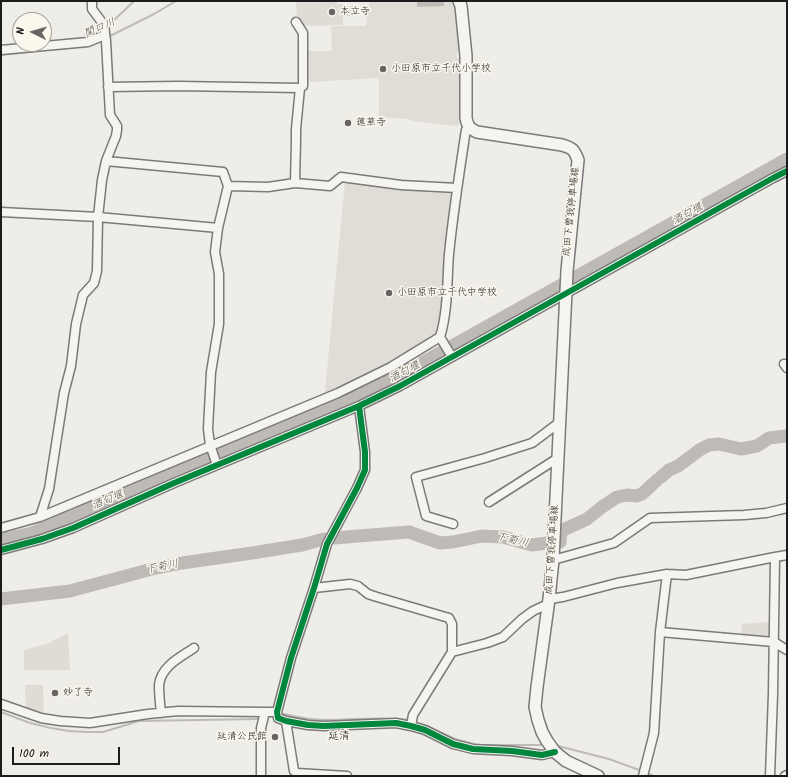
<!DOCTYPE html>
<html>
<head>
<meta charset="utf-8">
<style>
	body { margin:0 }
	#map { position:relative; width:788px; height:777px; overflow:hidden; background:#eeede8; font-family:Kalam,sans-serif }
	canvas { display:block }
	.frame { position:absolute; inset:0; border:2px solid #1c1c1c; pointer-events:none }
	.north { position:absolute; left:12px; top:12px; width:40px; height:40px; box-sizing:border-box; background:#fbf7ec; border:1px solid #a29f99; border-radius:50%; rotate:275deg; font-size:11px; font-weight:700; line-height:16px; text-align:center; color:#1c1c1c }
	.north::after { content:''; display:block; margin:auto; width:14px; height:18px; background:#666563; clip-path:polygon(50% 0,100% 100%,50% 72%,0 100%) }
	.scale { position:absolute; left:12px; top:747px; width:108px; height:18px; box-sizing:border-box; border:2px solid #1c1c1c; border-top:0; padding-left:5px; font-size:12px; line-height:14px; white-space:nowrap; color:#1c1c1c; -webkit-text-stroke:3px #fbf7ec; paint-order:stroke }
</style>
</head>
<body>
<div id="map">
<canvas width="788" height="777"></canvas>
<div class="frame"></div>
<div class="north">N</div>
<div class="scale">100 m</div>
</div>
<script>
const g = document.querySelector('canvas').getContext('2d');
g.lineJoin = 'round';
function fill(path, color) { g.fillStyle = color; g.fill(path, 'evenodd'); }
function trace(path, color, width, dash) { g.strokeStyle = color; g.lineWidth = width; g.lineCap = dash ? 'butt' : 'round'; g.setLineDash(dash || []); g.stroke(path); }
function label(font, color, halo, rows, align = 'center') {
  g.font = font + ' Kalam,"Klee One",sans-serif'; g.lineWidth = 3; g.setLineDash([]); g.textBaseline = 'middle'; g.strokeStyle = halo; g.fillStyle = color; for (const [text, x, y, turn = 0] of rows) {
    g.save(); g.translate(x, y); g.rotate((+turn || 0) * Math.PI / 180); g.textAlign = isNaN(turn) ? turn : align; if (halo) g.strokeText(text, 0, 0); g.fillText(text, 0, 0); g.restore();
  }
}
fill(new Path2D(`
	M 371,1 L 453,1 L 456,11 L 460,51 L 457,53 L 457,57 L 460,59 L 460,124 L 456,126 L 412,121 L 408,119 L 379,117 L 379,78 L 310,82 L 306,78 L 306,51 L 332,51 L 331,26 L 366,26 L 368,6 Z
	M 345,181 L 454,191 L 442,327 L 437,332 L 404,357 L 337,390 L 328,393 L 325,391 Z`), '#dfddd6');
fill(new Path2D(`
	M 296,1 L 337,1 L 337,4 L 343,4 L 343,6 L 355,6 L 355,16 L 343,16 L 343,25 L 303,26 L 297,19 Z
	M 771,622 L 771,639 L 741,637 L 742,624 Z
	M 68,633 L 70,670 L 24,670 L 24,650 L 49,643 Z
	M 25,685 L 43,685 L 44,716 L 26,711 Z`), '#dfdcd5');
fill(new Path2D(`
	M 417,1 L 444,1 L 444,6 L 417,7 Z`), '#bebbb6');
trace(new Path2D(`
	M 109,35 L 109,25 L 134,1
	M 108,37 L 154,14 L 176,1
	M 1,55 L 38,51
	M 1,712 L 30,723 L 51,728 L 69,731 L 87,732 L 103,732 L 139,721 L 258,719
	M 284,714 C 297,717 311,720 324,720 C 353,720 382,716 410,720
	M 415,722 L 427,726 L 455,739 L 478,745 L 544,745
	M 554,745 L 609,759 L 642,771
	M 646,773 L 654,776`), '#bebbb6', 2);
trace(new Path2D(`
	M 661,477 L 669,470 L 678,466 L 701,449 L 709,445 L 719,444 L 741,449 L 757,446 L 769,438 L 786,436
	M 335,538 L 358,536 L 409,532 L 440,543 L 453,542 L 482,536 L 503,537 L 532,545 L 547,543
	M 1,540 L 32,533 L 340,404 L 395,378 L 787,159
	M 560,542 L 561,531 L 587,519 L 602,507 L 617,497 L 627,495 L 636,496 L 642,494 L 657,480
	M 1,599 L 70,591 L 152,569 L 182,563 L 252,553 L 302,545 L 324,539`), '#bebbb6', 13);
const minor = new Path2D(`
	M 1,50 L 88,42 L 105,35
	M 108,87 L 178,86 L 300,88
	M 106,161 L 223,172 L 228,186 L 218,228 L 215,252 L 219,274 L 219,324 L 211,372 L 208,429 L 210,445 L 217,465
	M 295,183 L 296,140 L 296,129 L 300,88 L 303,86 L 303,33 L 296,22
	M 228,186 L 268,187 L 295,183 L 330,186 L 341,177 L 401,185 L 457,188
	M 1,212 L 98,217 L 218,228
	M 452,357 L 440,337 C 448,312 447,280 449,254 C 453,215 459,175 465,136 L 466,130 L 468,127
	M 784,364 L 787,368
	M 359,406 L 365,452 L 365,470 L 357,488 L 327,544 L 314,588 L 291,658 L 277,712 L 278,718 L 286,721 L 308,725 L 324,726 L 396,723 L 411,726 L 425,730 L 453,744 L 473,749 L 512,751 L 542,755 L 555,752
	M 489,502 L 558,458
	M 40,517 L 49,489 L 64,393 L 71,366 L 76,324 L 83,295 L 94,283 L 97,271 L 98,217 L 102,180 L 106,161 L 116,136 L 117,130 L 117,126 L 110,115 L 106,41 L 104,25 L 92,9 L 92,1
	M 453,524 L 426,516 L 416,477 L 485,458 L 532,443 L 560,422
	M 1,528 L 40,517 L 338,393 L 391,367 L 440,337
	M 1,550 L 42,539 L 73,528 L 174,483 L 359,406 L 400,386 L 773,178 L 787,171
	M 553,560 L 614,543 L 650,518 L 744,515 L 766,513 L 787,508
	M 314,588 L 350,584 L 358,586 L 368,594 L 377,597 L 449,618 L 452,624 L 452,652
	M 549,599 L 563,597 L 617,583 L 667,574 L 686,575 L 775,557 L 787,555
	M 660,632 L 774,642 L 787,650
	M 1,704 L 41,718 L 60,721 L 90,723 L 148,714 L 178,711 L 265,712 L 277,712
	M 161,713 C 160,704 159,694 159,685 C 161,666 181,657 194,648
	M 286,721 L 294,771 L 297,773 L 347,776
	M 411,726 L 413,715 L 452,652 L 487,643 L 503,637 L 522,619 L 533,611 L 548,604
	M 261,776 L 261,728 L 265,712
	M 643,776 L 654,733 L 660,632 L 667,574
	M 770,776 L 773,694 L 775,557
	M 785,776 L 787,775`);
const major = new Path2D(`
	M 459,1 L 461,6 L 466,56 L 466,118 C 468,127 469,128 477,132 L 562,145 C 572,148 574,149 578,160 L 567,271 L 553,560 L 549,599 L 537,687 L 535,707 L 538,720 L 542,732 L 547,741 L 555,752 L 566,761 L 598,776`);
trace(minor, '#7a7a78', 11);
trace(major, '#7a7a78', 14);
trace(minor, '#f5f4f0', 8);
trace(major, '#f5f4f0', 11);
trace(new Path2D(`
	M 359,406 L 365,452 L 365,470 L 357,488 L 327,544 L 314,588 L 291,658 L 277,712 L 278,718 L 286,721 L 308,725 L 324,726 L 396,723 L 411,726 L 425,730 L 453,744 L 473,749 L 512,751 L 542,755 L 555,752
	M 1,550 L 42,539 L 73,528 L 174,483 L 359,406 L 400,386 L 773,178 L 787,171`), '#00873e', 6);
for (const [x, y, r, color] of [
	[332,12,4,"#666563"],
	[383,69,4,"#666563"],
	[348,123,4,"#666563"],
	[389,293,4,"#666563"],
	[55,693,4,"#666563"],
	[275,737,4,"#666563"]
]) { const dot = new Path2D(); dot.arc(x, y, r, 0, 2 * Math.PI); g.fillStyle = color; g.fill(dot); trace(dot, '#fbf7ec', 1.5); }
label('10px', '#1c1c1c', '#fbf7ec', [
	["本立寺",340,12],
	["小田原市立千代小学校",391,69],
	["蓮華寺",356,123],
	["小田原市立千代中学校",397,293],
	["妙了寺",63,693],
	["延清公民館",267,737,"right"]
], 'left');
label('10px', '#1c1c1c', '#fbf7ec', [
	["成田下曽我停車場線",572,212,-84],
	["成田下曽我停車場線",553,550,-86]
]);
label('italic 11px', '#545351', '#fbf7ec', [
	["関口川",100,29,-24],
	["酒匂堰",688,215,-29],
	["酒匂堰",405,373,-28],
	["酒匂堰",108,501,-23],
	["下菊川",512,541,12],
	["下菊川",162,568,-11]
]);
label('11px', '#1c1c1c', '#fbf7ec', [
	["延清",339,737]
]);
</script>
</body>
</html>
